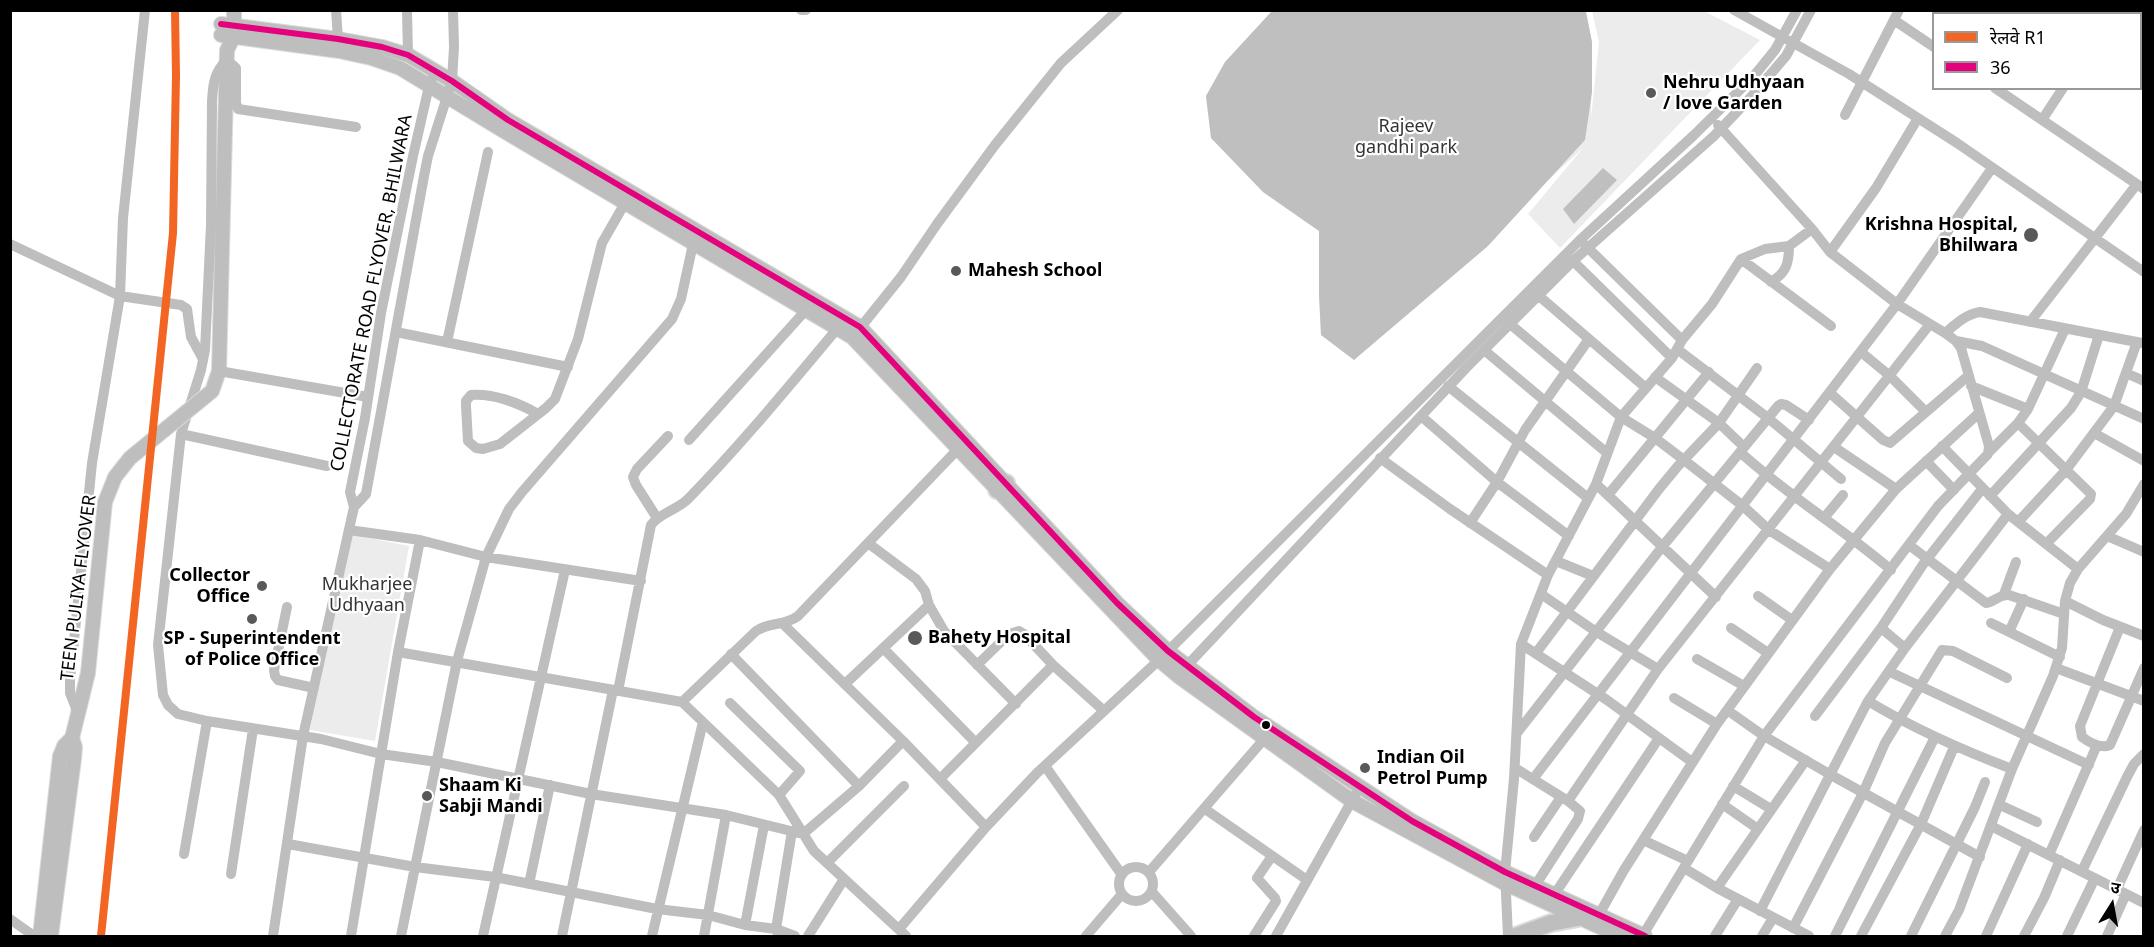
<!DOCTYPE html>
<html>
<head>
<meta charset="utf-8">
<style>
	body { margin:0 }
	#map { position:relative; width:2154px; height:947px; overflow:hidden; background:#fff; font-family:"Noto Sans","Noto Sans Devanagari",sans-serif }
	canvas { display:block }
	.frame { position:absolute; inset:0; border:12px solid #000; pointer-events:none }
	.legend { position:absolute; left:1932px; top:12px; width:210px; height:78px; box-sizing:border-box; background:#fff; border:2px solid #999; margin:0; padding:8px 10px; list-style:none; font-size:18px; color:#000 }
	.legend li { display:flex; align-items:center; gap:12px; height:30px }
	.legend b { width:30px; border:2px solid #999 }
	.north { position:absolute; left:2082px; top:875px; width:60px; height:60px; -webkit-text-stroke:4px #fff; paint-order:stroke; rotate:11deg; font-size:16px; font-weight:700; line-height:24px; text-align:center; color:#000 }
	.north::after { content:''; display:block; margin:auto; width:21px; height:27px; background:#000; clip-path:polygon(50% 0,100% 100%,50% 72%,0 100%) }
</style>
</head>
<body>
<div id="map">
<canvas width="2154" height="947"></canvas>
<div class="frame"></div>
<ul class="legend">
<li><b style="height:8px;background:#f26522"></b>रेलवे R1</li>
<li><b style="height:8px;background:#e5007d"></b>36</li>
</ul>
<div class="north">उ</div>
</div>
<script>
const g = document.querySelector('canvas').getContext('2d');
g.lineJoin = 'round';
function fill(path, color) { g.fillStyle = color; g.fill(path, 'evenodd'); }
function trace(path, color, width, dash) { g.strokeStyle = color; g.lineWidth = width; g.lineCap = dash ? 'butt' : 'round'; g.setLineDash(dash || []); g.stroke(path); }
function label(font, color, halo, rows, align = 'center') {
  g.font = font + ' "Noto Sans",sans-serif'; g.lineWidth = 4.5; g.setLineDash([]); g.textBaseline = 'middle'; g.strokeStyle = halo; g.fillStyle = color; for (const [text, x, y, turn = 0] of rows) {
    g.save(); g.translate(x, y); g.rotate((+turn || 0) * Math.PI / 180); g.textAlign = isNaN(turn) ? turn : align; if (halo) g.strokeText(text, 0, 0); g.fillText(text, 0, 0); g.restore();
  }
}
fill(new Path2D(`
	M 1272,11 L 1586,11 L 1592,42 L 1591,118 L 1599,42 L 1592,11 L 1704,11 L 1760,40 L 1560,248 L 1528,214 L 1583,148 L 1354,360 L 1321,335 L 1319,295 L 1319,231 L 1263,192 L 1211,138 L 1206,96 L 1225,62 Z
	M 344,533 L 409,546 L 375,741 L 310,730 Z`), '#ececec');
fill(new Path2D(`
	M 1272,11 L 1586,12 L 1592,42 L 1592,92 L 1585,140 L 1488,246 L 1354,360 L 1321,335 L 1319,295 L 1319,231 L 1263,192 L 1211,138 L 1206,96 L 1225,62 Z
	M 1603,168 L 1617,180 L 1574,224 L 1563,209 Z`), '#bfbfbf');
const major = new Path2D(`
	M 221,24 L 338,39 L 382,47 L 408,55 L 452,81 L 508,120 L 860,327 L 1117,603 L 1168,651 L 1254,717 L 1412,821 L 1505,872 L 1645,936
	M 221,35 L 339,51 L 371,58 L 400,68 L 502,130 L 852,337 L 1159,660 L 1178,676 L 1352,801 L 1506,884 L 1619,936
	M 212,391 L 219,371 L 227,50 L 234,36 L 234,10
	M 40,936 L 60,756 L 64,746 L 72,738 L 88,673
	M 51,936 L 74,759 L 75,747 L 72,738`);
const highway = new Path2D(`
	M 997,490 L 1006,483
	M 1516,936 L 1551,923 L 1578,918`);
trace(major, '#dbdbdb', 16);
trace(highway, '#dbdbdb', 20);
trace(new Path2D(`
	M 336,10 L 338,39
	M 407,10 L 408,55
	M 801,10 L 806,10
	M 1734,10 L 1849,74 L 1957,143 L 2144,272
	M 2051,14 L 2053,10
	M 1894,20 L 1934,47
	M 2140,67 L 2144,69
	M 1995,88 L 2144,189
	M 1845,115 L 1899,10
	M 2042,120 L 2063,88
	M 1718,125 L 1812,229 L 1830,252 L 1897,304 L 1992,168
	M 356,127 L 238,109 L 236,103 L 236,68 L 227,60 C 214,72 213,84 212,101 L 211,225 L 205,350 L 201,370 L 181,434 L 158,645 L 163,695 L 168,705 L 178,714 L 207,721 L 321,739 L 381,754 L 437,762 L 591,794 L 726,815 L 803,834 L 859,786 L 903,741
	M 10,244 L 120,296 L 181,305 L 187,309 L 191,337 L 203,359
	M 1584,244 L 1682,340
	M 1830,252 L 1876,188 L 1918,118
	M 1741,259 L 1831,326
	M 1573,261 L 1672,358
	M 1771,282 C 1786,273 1789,264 1789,246
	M 1539,296 L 1646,388
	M 2030,322 L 2137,184
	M 1510,324 L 1621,417 L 1655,438 L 1684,460 L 1743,506 L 1769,530 L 1830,569
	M 396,332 L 568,367
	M 856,333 L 901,277 L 937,224 L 995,145 L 1061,63 L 1118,10
	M 1945,333 C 1956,324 1966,314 1980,312 L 2142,343
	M 1956,341 L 1982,346 L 2144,419
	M 447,342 L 488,152
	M 1677,349 L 1768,418 L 1841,479
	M 1484,350 L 1607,453
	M 1861,352 L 1890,376 L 1926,412
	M 219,371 L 368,397
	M 2126,373 L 2144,381
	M 1655,377 L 1719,423 L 1744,447
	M 1448,386 L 1588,498
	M 1971,386 L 2028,409
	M 1830,393 L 1883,440 L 1890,443 L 1968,376
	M 538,414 C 519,403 493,393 471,395 L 466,401 L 466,406 L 468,441 L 476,448 L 483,449 L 500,444 L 546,408 L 555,399 L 578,339 L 602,243 L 625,203
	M 1421,416 L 1497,482 L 1569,536
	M 2018,423 L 2091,494 L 2090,499 L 2046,544
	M 2094,433 L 2144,461
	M 181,434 L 327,466
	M 689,440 L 806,310
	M 1942,446 L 2008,514 L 2078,569
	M 1834,447 L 1896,489
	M 1990,451 L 2018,423 L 2028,409 L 2065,329
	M 1740,452 C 1787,495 1842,528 1891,570
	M 1380,458 L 1450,509 L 1548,575
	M 1926,461 L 1954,490
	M 1596,484 L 1716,597
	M 1608,495 L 1709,372
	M 1990,496 L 2071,408 L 2081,392 L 2099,335
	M 354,507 L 350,492 L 365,418 L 381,313 L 413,156 L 429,86 L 435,71
	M 657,518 L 636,485 L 633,477 L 637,469 L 668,436
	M 1824,518 L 1843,495
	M 2018,522 L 2066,470 L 2114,406 L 2137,342
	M 1470,523 L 1497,482 L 1525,430 L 1589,339
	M 349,530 L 420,540 L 486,557 L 641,581
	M 2107,536 L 2144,552
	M 868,543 L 916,579 L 925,591 L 929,605 L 944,631 L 1016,704
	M 1909,545 L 1986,603 C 1995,602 1999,594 2009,595 L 2064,614
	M 1556,561 L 1593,576
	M 1541,594 L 1595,631 L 1658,669
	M 2004,594 L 2016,562
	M 1758,596 L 1792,620
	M 2065,601 L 2103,620 L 2144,636
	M 287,607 L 274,670 L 275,676 L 278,680 L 314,688
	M 782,623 L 903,741 L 986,827
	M 1991,623 L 2060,657
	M 2120,627 L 2080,726 L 2082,737 C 2090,743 2100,749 2110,745 L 2144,668
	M 1731,628 L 1768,653
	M 1881,628 L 1905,648
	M 2009,632 L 2024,599
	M 1521,644 L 1607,700 L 1692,762
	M 883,648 L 975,742
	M 398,652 L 682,702 L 703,722
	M 1536,653 L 1659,489 L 1678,466 L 1719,423 L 1757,368
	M 731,654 L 859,786
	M 1697,659 L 1744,686
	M 977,665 L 1009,634 L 1019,631 L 1024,634 L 1053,665 L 1103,710
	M 2056,668 L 2144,701
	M 1182,671 L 1466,368 L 1573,261 L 1714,136 L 1751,97 L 1786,56 L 1811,10
	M 1890,672 L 2089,765
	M 845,684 L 929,605
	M 618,691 L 651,525 C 660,513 677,510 688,499 C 741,445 789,386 837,329
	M 1674,698 L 1717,724
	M 1868,701 C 1914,729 1962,750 2012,769
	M 682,702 L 756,631 C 769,622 785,626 798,616 L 958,449
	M 730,703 L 800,771 L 779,795
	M 1727,710 L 1764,736 L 1831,775 L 1980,857
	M 77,711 L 70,693 L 70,680 L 92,463 L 120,296 L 123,218 L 145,10
	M 1815,716 L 1881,628 L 1924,563 L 1982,489
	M 1517,733 L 1662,547 L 1778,406 L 1781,404 L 1786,405 L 1809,420
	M 1045,766 L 1122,875
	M 1515,768 L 1568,801 L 1580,811 L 1578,819 L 1531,892
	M 940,779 L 1053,665
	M 1533,779 C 1653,620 1777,463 1897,304 L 1945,333 L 1956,341 L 1961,348 L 1989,446 L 1988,454 L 1938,506 L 1764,736 L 1643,935
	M 1733,786 L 1771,809
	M 1568,801 L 1658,669 L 1930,324
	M 1722,804 L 1758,829
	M 2000,805 L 2037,822
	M 1205,809 L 1307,880
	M 1991,826 L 2144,903
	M 1534,837 L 1561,797
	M 1643,840 L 1688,861
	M 288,844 L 415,867 L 495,877 L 657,909 L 708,915 L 745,925 L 776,929 L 795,936
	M 184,854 L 207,721
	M 2049,855 L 2097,745
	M 827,863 L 904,786
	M1119 884a17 17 0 1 1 34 0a17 17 0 1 1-34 0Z
	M 1684,868 L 1717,888 L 1809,936
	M 2082,871 L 2128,775 L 2134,764 L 2144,754
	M 1149,872 L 1265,738
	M 231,874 L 253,729
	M 529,884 L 550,785
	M 1717,888 L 1806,760
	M 2117,889 L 2144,830
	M 1152,892 L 1191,936
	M 1550,901 L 1659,738
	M 1760,911 L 1868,701 L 1905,648 L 2008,514
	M 10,919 L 34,936
	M 1596,920 L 1624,870 L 1717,724 L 1830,569 L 1896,489 L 1979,413
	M 745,925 L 764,825
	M 1793,928 L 1863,793 L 1885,743 L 1942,650 L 1953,651 L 2007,678
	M 899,929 L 986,827 L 1037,773 L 1159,660 L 1580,240 L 1693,136 L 1753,77 L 1775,50 L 1797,10
	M 778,934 L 776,929 L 792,831
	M 273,936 L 303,736 L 354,507 L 366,494 L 424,176 L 428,156 L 452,81 L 454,47 L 453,10
	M 351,936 L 398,652 L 420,540
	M 401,936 L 457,661 L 486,557 L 509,509 L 522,492 L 672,319 L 681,299 L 693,244
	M 483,936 L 565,570
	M 562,936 L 613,690
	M 652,936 L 703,722 L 779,795 L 814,851 L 906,936
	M 704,936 L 726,815
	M 808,936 L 844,879
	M 1086,936 L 1122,894
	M 1254,936 L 1276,901 L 1275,898 L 1257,878 L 1272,856
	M 1276,936 L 1355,795
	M 1508,936 L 1505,872 L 1514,779 L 1521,644 L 1548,575 L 1596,484 L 1621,417 L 1672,358 L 1682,340 L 1712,304 L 1741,259 L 1765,249 L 1789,246 L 1812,229
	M 1715,936 L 1738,899
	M 1762,936 L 1773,918
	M 1835,936 L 1935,737
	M 1861,936 L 1921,824 L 1954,747
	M 1911,936 L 1975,807 L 1985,782
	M 1945,936 L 1959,910 L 2012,769 L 2053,676 L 2062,648 L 2065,601 L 2070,583 L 2078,569 L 2126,514 L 2144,484
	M 1986,936 L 2028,844
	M 2024,936 L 2044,898 L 2060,860
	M 2067,936 L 2095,878
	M 2107,936 L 2126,894`), '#bebebe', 10);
trace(major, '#bebebe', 14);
trace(highway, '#bebebe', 16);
const majorBridge = new Path2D(`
	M 88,673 L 105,502 L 115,477 L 130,458 L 212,391`);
trace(majorBridge, '#dbdbdb', 16, []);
trace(majorBridge, '#bebebe', 14);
trace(new Path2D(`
	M 221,24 L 338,39 L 382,47 L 408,55 L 452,81 L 508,120 L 860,327 L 1117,603 L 1168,651 L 1254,717 L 1412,821 L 1505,872 L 1645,936`), '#e5007d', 6);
trace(new Path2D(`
	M 101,936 L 173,233 L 176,76 L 175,10`), '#f26522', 8);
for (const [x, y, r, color] of [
	[1651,93,6,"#595959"],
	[2031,235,8,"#595959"],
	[956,271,6,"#595959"],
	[262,586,6,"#595959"],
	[252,619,6,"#595959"],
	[915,638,8,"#595959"],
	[1266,725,5,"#000"],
	[1365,768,6,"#595959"],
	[427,796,6,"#595959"]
]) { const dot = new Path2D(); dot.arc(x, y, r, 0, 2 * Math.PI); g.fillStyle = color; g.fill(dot); trace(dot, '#fff', 2); }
label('bold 18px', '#000', '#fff', [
	["Nehru Udhyaan",1663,83],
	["/ love Garden",1663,104],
	["Krishna Hospital,",2018,225,"right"],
	["Bhilwara",2018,246,"right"],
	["Mahesh School",968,271],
	["Collector",250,576,"right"],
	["Office",250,597,"right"],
	["Bahety Hospital",928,638],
	["SP - Superintendent",252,639,"center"],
	["of Police Office",252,660,"center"],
	["Indian Oil",1377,758],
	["Petrol Pump",1377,779],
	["Shaam Ki",439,786],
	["Sabji Mandi",439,807]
], 'left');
label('18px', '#333', '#fff', [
	["Rajeev",1406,127],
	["gandhi park",1406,148],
	["Mukharjee",367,585],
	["Udhyaan",367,606]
]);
label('18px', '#000', '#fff', [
	["COLLECTORATE ROAD FLYOVER, BHILWARA",372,293,-79],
	["TEEN PULIYA FLYOVER",79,588,-83]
]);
</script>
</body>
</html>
